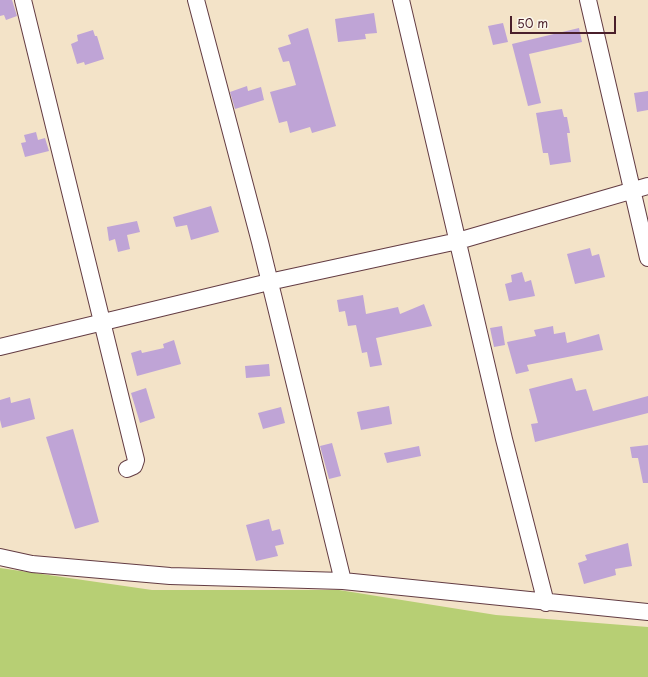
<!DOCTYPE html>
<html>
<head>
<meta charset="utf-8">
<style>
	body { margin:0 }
	#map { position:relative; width:648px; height:677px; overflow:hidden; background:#f3e3c8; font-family:"Playpen Sans",sans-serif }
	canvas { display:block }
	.scale { position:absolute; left:510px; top:16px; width:106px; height:18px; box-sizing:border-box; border:2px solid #4a1f2b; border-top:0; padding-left:5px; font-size:12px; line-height:14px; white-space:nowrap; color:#4a1f2b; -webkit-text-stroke:3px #fbf7ec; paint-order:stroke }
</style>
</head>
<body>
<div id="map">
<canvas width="648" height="677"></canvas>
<div class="scale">50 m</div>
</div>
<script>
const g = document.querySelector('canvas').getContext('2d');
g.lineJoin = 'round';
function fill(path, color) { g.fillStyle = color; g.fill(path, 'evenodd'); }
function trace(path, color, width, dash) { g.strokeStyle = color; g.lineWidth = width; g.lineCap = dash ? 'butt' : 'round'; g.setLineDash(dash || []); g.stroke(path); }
fill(new Path2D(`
	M 0,568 L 152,590 L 339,590 L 496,615 L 648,627 L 648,677 L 0,677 Z`), '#b7cf74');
fill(new Path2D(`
	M 0,0 L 12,0 L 17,16 L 6,20 L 4,15 L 0,16 Z
	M 374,13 L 377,33 L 365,34 L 366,39 L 338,42 L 335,19 Z
	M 503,23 L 508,42 L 493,45 L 488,26 Z
	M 308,28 L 336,126 L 312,133 L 310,127 L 290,133 L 287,121 L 279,123 L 270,92 L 296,85 L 289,61 L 283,62 L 278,48 L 291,44 L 288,35 Z
	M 579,28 L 582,42 L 529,54 L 541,103 L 528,106 L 512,44 Z
	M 93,30 L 95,36 L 97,36 L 104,59 L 85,65 L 84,62 L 77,64 L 71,44 L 78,41 L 77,35 Z
	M 247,86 L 248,91 L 261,87 L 264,100 L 235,109 L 230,92 Z
	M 648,91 L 648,110 L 637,112 L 634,93 Z
	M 562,109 L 564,117 L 567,117 L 570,133 L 567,133 L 571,162 L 550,165 L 548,153 L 543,153 L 536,113 Z
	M 36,132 L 38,140 L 45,138 L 49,151 L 25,157 L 21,143 L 26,142 L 24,135 Z
	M 211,206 L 219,232 L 191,240 L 187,225 L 176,227 L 173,217 Z
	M 137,221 L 140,232 L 127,235 L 130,249 L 118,252 L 115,239 L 109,241 L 107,227 Z
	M 590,248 L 592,256 L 599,254 L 605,277 L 575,284 L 567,254 Z
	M 522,272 L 525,282 L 531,280 L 535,296 L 509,301 L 505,284 L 512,282 L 511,275 Z
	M 363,295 L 366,314 L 398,307 L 400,314 L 424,304 L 432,326 L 376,338 L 382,365 L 370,367 L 367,352 L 362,353 L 356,325 L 348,326 L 345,311 L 339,312 L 337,300 Z
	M 502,326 L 505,345 L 494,347 L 490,328 Z
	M 553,326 L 554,334 L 565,332 L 567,343 L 599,334 L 603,350 L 527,365 L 529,371 L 516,374 L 507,342 L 536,336 L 534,330 Z
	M 174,340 L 181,364 L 137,376 L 131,353 L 141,350 L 142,353 L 164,348 L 163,344 Z
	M 269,364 L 270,376 L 246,378 L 245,366 Z
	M 572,378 L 576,391 L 586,389 L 593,411 L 648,396 L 648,413 L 535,442 L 531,424 L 538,423 L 529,389 Z
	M 146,388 L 155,418 L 140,423 L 131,393 Z
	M 10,397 L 11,403 L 30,398 L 35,419 L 2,428 L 0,420 L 0,400 Z
	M 389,406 L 392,424 L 361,430 L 357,412 Z
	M 281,407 L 285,423 L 263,429 L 258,413 Z
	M 73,429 L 99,522 L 75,529 L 46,437 Z
	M 332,443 L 341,476 L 329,479 L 320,446 Z
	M 648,445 L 648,483 L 643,483 L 638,458 L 632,458 L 630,447 Z
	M 419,446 L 421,456 L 387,463 L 384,453 Z
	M 269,519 L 272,531 L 280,529 L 284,544 L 275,546 L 278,556 L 256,561 L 246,525 Z
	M 628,543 L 632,566 L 615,569 L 616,575 L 584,584 L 578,563 L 587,560 L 585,555 Z`), '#bfa4d6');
const street = new Path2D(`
	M 23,0 L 136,460 L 134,466 L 127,469
	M 196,0 L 260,242 L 343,581
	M 401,0 L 504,439 L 546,603
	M 588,0 L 648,258
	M 0,347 L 269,282 L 458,241 L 648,186
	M 0,557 L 32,564 L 170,576 L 343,581 L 648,612`);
trace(street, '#633c43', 18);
trace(street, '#fff', 16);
</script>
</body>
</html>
